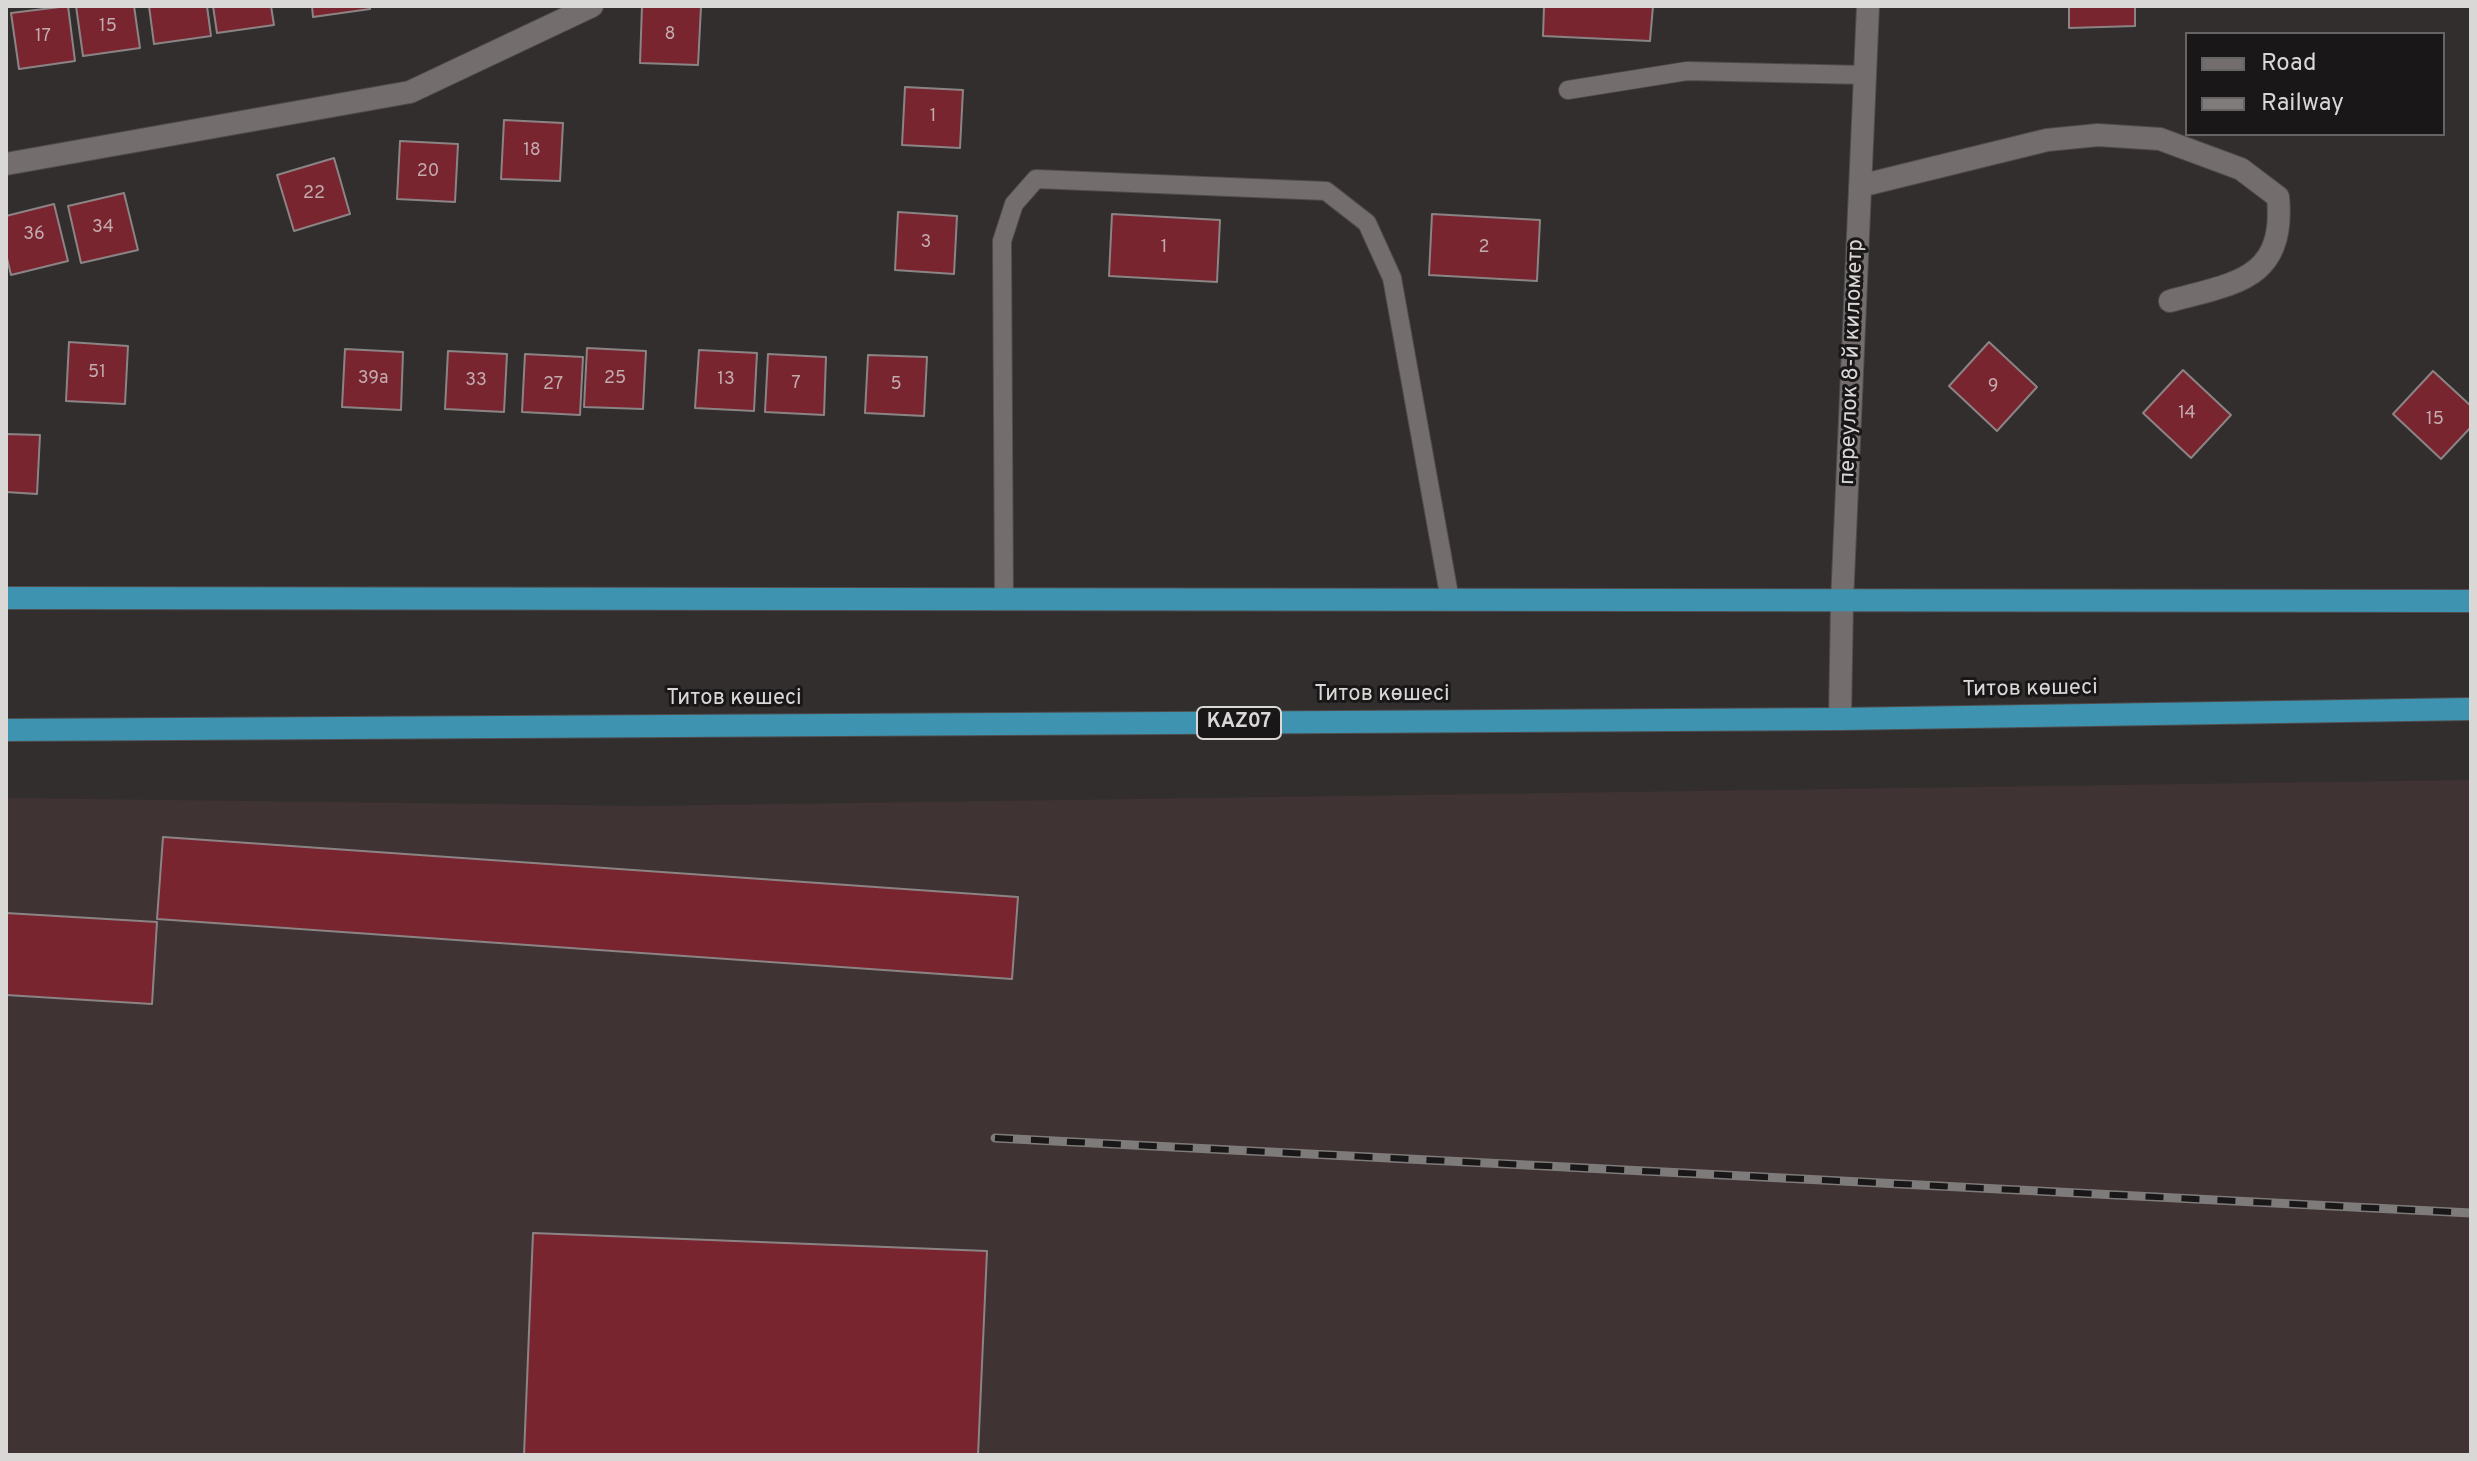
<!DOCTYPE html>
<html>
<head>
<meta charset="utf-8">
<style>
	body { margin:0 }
	#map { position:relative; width:2477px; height:1461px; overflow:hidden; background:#332e2e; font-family:Overpass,sans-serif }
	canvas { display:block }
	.frame { position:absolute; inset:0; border:8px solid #dad7d7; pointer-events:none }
	.legend { position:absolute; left:2185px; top:32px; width:260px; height:104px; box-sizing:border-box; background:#191717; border:2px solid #666464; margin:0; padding:10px 14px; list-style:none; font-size:24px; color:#dad7d7 }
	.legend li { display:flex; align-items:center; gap:16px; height:40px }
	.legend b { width:40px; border:2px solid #666464 }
</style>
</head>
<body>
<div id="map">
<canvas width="2477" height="1461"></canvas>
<div class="frame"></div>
<ul class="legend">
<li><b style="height:10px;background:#736d6d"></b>Road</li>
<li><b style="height:10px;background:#7f7b7b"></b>Railway</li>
</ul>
</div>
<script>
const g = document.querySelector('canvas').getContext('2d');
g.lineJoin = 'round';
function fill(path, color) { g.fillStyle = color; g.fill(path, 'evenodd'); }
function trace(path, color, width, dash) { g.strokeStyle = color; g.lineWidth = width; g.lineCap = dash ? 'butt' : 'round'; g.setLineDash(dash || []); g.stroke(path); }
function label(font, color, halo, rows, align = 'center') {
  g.font = font + ' Overpass,sans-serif'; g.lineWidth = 6; g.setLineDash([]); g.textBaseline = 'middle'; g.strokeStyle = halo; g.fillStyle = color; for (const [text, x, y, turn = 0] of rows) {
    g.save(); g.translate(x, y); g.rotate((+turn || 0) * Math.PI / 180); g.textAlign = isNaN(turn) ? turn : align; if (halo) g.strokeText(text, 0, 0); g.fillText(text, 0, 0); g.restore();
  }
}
fill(new Path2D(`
	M 2471,780 L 2471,1455 L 6,1455 L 6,798 L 644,806 Z`), '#403334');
const building = new Path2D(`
	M 68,6 L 75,61 L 19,69 L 11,13 Z
	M 76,6 L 134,6 L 140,48 L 83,56 Z
	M 149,6 L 207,6 L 211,36 L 154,44 Z
	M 213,6 L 271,6 L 274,25 L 217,33 Z
	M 312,6 L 370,6 L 370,9 L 313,17 Z
	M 642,6 L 701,7 L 698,65 L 640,63 Z
	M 1544,6 L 1653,6 L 1650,41 L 1543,36 Z
	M 2069,6 L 2135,6 L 2135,26 L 2069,28 Z
	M 905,87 L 963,90 L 960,148 L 902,145 Z
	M 504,120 L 563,123 L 560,181 L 501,179 Z
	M 400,141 L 458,144 L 455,202 L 397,199 Z
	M 334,158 L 350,214 L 294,231 L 277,175 Z
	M 124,193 L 138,250 L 81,263 L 68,206 Z
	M 54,204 L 68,261 L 11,275 L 6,254 L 6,216 Z
	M 898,212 L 957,216 L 954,274 L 895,270 Z
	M 1112,214 L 1220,220 L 1217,282 L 1109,276 Z
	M 1432,214 L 1540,220 L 1537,281 L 1429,275 Z
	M 69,342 L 128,346 L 125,404 L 66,401 Z
	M 1989,342 L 2037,387 L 1997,431 L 1949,386 Z
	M 587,348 L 646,351 L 643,409 L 584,407 Z
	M 345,349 L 403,352 L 401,410 L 342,407 Z
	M 699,350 L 757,353 L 754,411 L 695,408 Z
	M 448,351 L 507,354 L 504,412 L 445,409 Z
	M 525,354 L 583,357 L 580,415 L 522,412 Z
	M 768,354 L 826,357 L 824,415 L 765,412 Z
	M 868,355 L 927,357 L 924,416 L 865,413 Z
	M 2183,370 L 2231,415 L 2191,458 L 2143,413 Z
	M 2433,371 L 2471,406 L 2471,427 L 2441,459 L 2393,414 Z
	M 6,434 L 40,435 L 37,494 L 6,492 Z
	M 163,837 L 1018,897 L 1012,979 L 157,919 Z
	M 6,913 L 157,922 L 152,1004 L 6,995 Z
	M 533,1233 L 987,1251 L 978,1455 L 524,1455 Z`);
fill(building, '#792530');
trace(building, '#8b8485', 2);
const service = new Path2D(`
	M 1568,90 L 1687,71 L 1865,75
	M 1004,599 L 1002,241 L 1014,204 L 1036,179 L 1326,191 L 1367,223 L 1392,278 L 1450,600`);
const minor = new Path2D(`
	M 6,164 L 410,92 L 592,6
	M 1860,186 L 2047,140 L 2098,135 L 2160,139 L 2241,169 L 2278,197 C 2286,280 2235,283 2170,301
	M 1840,719 L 1842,602 L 1868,6`);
const trunk = new Path2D(`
	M 6,598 L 2471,601
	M 6,730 L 1840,719 L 2471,709`);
trace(service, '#504c4d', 20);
trace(minor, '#504c4d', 24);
trace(trunk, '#504c4d', 24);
trace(service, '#736d6d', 18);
trace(minor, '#736d6d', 22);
trace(trunk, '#3e94b0', 22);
const rail = new Path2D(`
	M 995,1138 L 2471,1213`);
trace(rail, '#7f7b7b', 9);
trace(rail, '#191717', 6, [18]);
label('18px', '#c2aaad', null, [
	["15",108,27],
	["8",670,35],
	["17",43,37],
	["1",933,117],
	["18",532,151],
	["20",428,172],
	["22",314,194],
	["34",103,228],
	["36",34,235],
	["3",926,243],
	["1",1164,248],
	["2",1484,248],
	["51",97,373],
	["39а",373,379],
	["25",615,379],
	["13",726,380],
	["33",476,381],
	["7",796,384],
	["27",553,385],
	["5",896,385],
	["9",1993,387],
	["14",2187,414],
	["15",2435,420]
]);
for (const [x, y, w] of [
	[1239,723,84]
]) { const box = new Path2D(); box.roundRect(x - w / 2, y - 16, w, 32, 6); g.fillStyle = '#191717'; g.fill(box); trace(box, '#dad7d7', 2); }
label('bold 20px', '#dad7d7', null, [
	["KAZ07",1239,723]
]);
label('22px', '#dad7d7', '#191717', [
	["переулок 8-й километр",1853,362,-88],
	["Титов көшесі",2030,690,-1],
	["Титов көшесі",1382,696],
	["Титов көшесі",734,700]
]);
</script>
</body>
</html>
